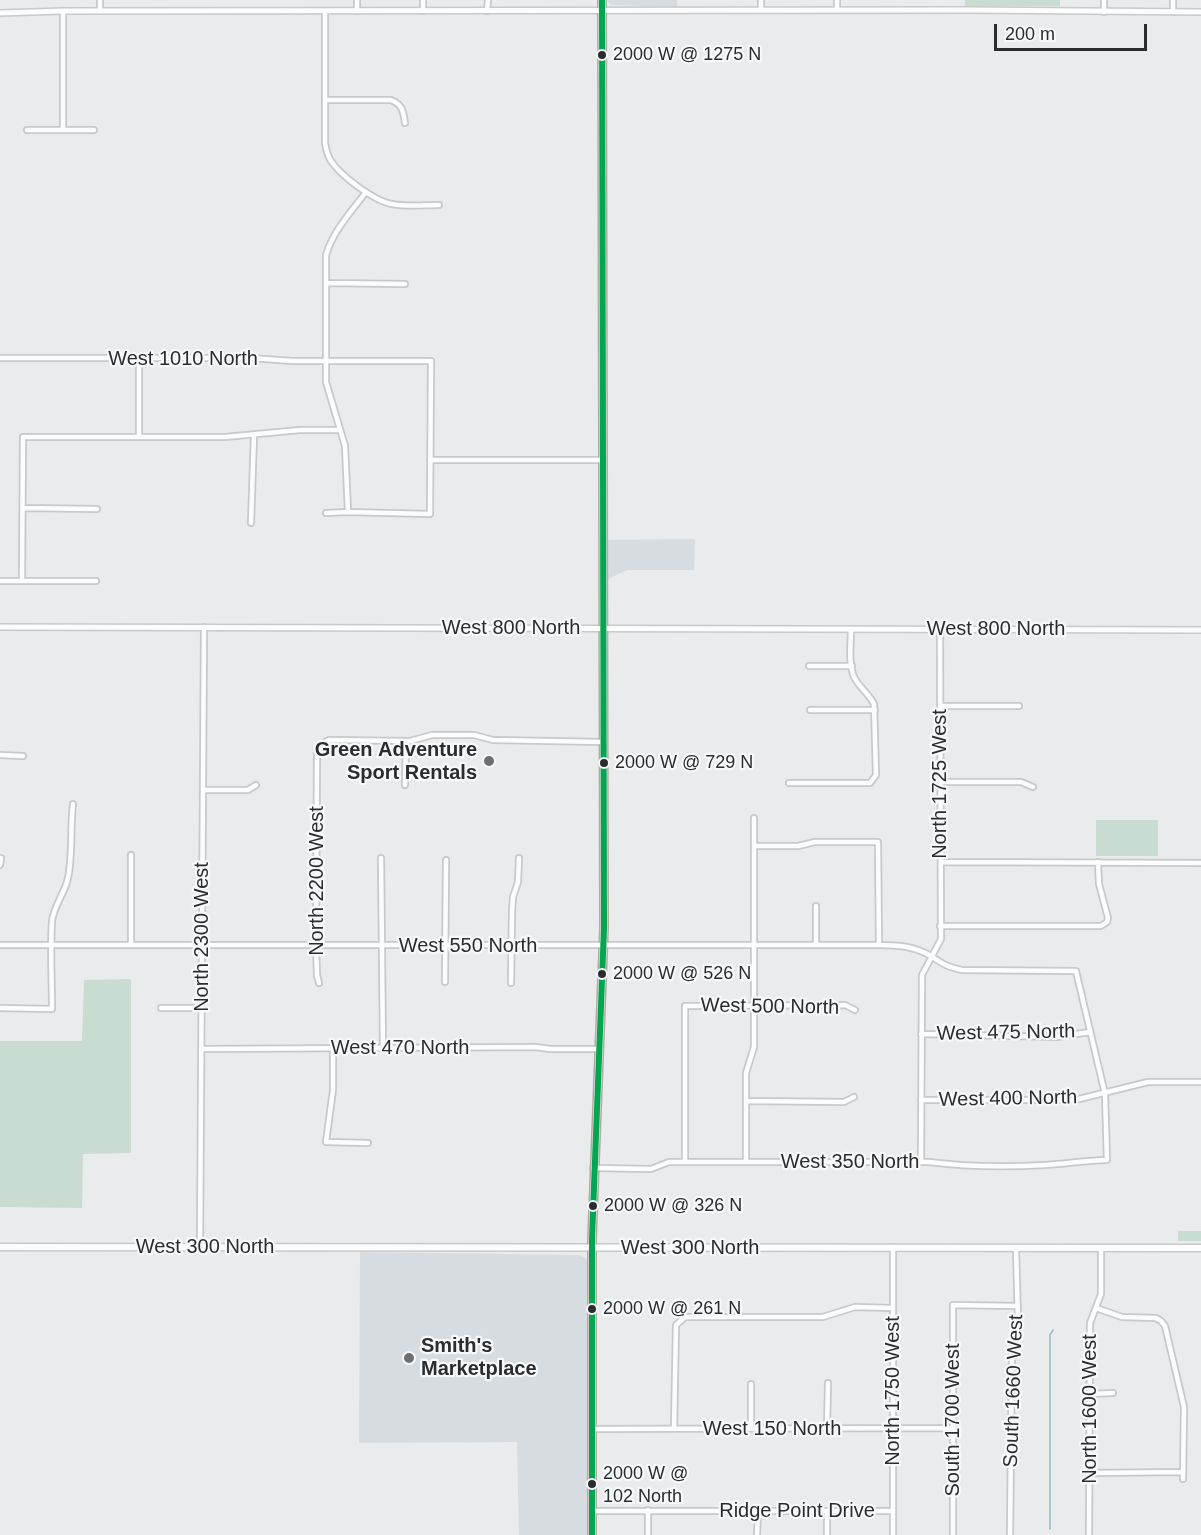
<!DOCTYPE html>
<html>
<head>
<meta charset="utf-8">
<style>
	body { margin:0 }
	#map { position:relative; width:1201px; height:1535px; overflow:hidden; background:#e9ebed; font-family:Helvetica,sans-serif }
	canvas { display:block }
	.scale { position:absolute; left:994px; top:24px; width:153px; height:27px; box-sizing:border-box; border:3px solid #2b2c2d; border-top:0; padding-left:8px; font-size:18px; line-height:21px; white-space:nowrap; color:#2b2c2d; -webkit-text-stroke:4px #f6f9fc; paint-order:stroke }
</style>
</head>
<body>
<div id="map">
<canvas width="1201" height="1535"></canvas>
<div class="scale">200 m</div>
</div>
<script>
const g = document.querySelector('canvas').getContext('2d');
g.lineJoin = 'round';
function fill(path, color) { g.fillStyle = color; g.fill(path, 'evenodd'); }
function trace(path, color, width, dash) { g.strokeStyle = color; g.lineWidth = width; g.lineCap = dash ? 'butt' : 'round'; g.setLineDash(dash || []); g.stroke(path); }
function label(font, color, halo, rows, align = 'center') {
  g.font = font + ' Helvetica,sans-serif'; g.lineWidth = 4.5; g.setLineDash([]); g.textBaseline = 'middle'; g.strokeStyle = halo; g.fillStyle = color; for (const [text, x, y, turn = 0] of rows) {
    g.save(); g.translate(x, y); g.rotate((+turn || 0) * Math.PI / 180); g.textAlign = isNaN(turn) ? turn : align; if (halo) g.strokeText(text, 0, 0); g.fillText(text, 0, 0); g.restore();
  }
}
fill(new Path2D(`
	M 607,0 L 677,0 L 677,7 L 611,5 Z
	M 695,539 L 694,570 L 627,570 L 599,583 L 599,540 Z
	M 360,1252 L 579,1255 L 587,1259 L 588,1535 L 519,1535 L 517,1442 L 359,1443 Z`), '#d7dce1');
fill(new Path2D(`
	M 965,0 L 1060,0 L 1060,6 L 965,6 Z
	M 1096,820 L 1158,820 L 1158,856 L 1096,856 Z
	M 131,979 L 131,1153 L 83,1154 L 82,1208 L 0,1207 L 0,1041 L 82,1041 L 84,980 Z
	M 1178,1231 L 1201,1231 L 1201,1241 L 1178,1241 Z`), '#c9dcd1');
trace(new Path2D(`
	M 1050,1529 L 1050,1335 L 1053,1330`), '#96bdc4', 1.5);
const minor = new Path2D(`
	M 357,0 L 357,11
	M 761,0 L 761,10
	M 1173,0 L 1173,12
	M 837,10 L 837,0
	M 63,11 L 63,130
	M 100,11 L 100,0
	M 325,11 L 325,143 C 326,149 327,155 331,161 C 341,176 374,201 392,204 C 407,207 424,205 439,205
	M 423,11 L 423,0
	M 487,11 L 488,0
	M 1104,12 L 1104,0
	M 325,100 L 391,100 C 403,105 403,111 405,123
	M 27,130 L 94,130
	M 326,283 L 405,284
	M 0,358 L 251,358 L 292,361 L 431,361 L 430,514 L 348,512
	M 139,358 L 139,436
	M 430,460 L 604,460
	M 23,508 L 97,509
	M 326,513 L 348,512 L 345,446 L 326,382 L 326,255 C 333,231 351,212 366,192
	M 251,523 L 254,435
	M 0,581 L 96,581
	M 22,581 L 23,437 L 225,437 L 300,430 L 340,430
	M 809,666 L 852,666
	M 940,706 L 1019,706
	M 810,710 L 875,710
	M 0,755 L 23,756
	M 940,782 L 1021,782 L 1033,787
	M 789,783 L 870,783 L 876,775 L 874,704 C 869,694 859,687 854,677 C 848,662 851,644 851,629
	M 405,785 L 406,741
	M 203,790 L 248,790 L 256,785
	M 754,846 L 798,846 L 815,842 L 878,842 L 879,945
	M 131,855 L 131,945
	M 381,858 L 383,1048
	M 941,862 L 1201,863
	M 0,865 L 1,858
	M 816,906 L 816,945
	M 940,926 L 1101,926 L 1107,922 L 1108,918 L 1099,884 L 1098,862
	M 0,945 L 879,945 C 897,945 914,946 931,956 C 943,964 947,967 962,970 L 1076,971 L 1105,1094 L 1107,1160 C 1086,1160 1067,1164 1046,1165 C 1008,1167 967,1167 929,1162 L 669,1162 L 651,1169 L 593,1168
	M 445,982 L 446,860
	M 319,983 L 317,975 L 316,946 L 317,753 L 321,744 L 329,740 L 410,741 L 432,735 L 474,735 L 493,740 L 603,742
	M 511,983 L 512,911 L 513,897 L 518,882 L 519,858
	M 0,1008 L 52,1009 C 52,980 50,949 52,921 C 54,905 65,893 68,878 C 73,854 70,828 73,804
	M 161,1008 L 202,1008
	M 921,1034 L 1057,1037 L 1090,1032
	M 333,1048 L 333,1090 L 326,1142 L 368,1143
	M 201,1049 L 536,1047 L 550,1049 L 598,1049
	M 921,1100 L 1075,1100 L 1148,1082 L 1201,1082
	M 746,1101 L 844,1102 L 854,1097
	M 685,1162 L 685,1006 L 845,1005 L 855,1010
	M 746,1162 L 746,1073 L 754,1047 L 754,818
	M 921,1162 L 922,975 L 941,939 L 940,629
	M 200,1246 L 204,627
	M 893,1247 L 893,1535
	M 1096,1308 L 1122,1317 L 1156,1318 L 1161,1321 L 1165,1326 L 1184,1407 L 1183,1479
	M 751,1384 L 751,1429
	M 1090,1394 L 1113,1393
	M 592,1429 L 953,1428
	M 674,1429 L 676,1325 L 685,1317 L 823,1317 L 855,1307 L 893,1308
	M 827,1429 L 828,1383
	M 1089,1473 L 1183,1472
	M 592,1511 L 893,1511
	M 648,1535 L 648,1510
	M 757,1535 L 758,1511
	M 827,1535 L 827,1511
	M 953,1535 L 953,1305 L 1018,1306
	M 1010,1535 L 1012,1352 L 1018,1321 L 1016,1248
	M 1089,1535 L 1090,1323 L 1101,1294 L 1101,1248`);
const tertiary = new Path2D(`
	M 0,13 L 63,11 L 971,10 L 1201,12
	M 0,627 L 1201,630`);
const secondary = new Path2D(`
	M 0,1247 L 1201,1248`);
const primary = new Path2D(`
	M 592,1535 L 592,1238 L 604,928 L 602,0`);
trace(minor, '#c7c9ca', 8);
trace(tertiary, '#c7c9ca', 8);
trace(secondary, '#c7c9ca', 9);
trace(primary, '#b3ada1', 10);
trace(minor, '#fcfcfc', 4.5);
trace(tertiary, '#fcfcfc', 5);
trace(secondary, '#fcfcfc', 6);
trace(primary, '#ede9e2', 7);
trace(new Path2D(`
	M 592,1535 L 592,1238 L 604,928 L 602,0`), '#00a651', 6);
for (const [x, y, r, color] of [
	[602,55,5,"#2b2c2d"],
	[489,761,6,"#6e6f70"],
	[604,763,5,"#2b2c2d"],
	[602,974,5,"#2b2c2d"],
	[593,1206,5,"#2b2c2d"],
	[592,1309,5,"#2b2c2d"],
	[409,1358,6,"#6e6f70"],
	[592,1484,5,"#2b2c2d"]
]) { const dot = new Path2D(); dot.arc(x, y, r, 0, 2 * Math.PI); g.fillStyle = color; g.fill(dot); trace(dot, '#f6f9fc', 2); }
label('18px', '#2b2c2d', '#f6f9fc', [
	["2000 W @ 1275 N",613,55],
	["2000 W @ 729 N",615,763],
	["2000 W @ 526 N",613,974],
	["2000 W @ 326 N",604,1206],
	["2000 W @ 261 N",603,1309],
	["2000 W @",603,1474],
	["102 North",603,1497]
], 'left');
label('20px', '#2b2c2d', '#f6f9fc', [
	["West 1010 North",183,359],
	["West 800 North",511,628],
	["West 800 North",996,629],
	["North 1725 West",940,784,-90],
	["North 2200 West",317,881,-90],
	["North 2300 West",202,937,-90],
	["West 550 North",468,946],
	["West 500 North",770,1007,1],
	["West 475 North",1006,1033,-1],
	["West 470 North",400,1048],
	["West 400 North",1008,1099,-1],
	["West 350 North",850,1162],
	["West 300 North",205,1247],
	["West 300 North",690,1248],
	["North 1750 West",893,1391,-90],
	["South 1660 West",1014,1391,-88],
	["North 1600 West",1090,1409,-90],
	["South 1700 West",953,1420,-90],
	["West 150 North",772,1429],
	["Ridge Point Drive",797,1511]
]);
label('bold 20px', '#2b2c2d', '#f6f9fc', [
	["Green Adventure",477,750],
	["Sport Rentals",477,773],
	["Smith's",421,1346,"left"],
	["Marketplace",421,1369,"left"]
], 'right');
</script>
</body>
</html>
